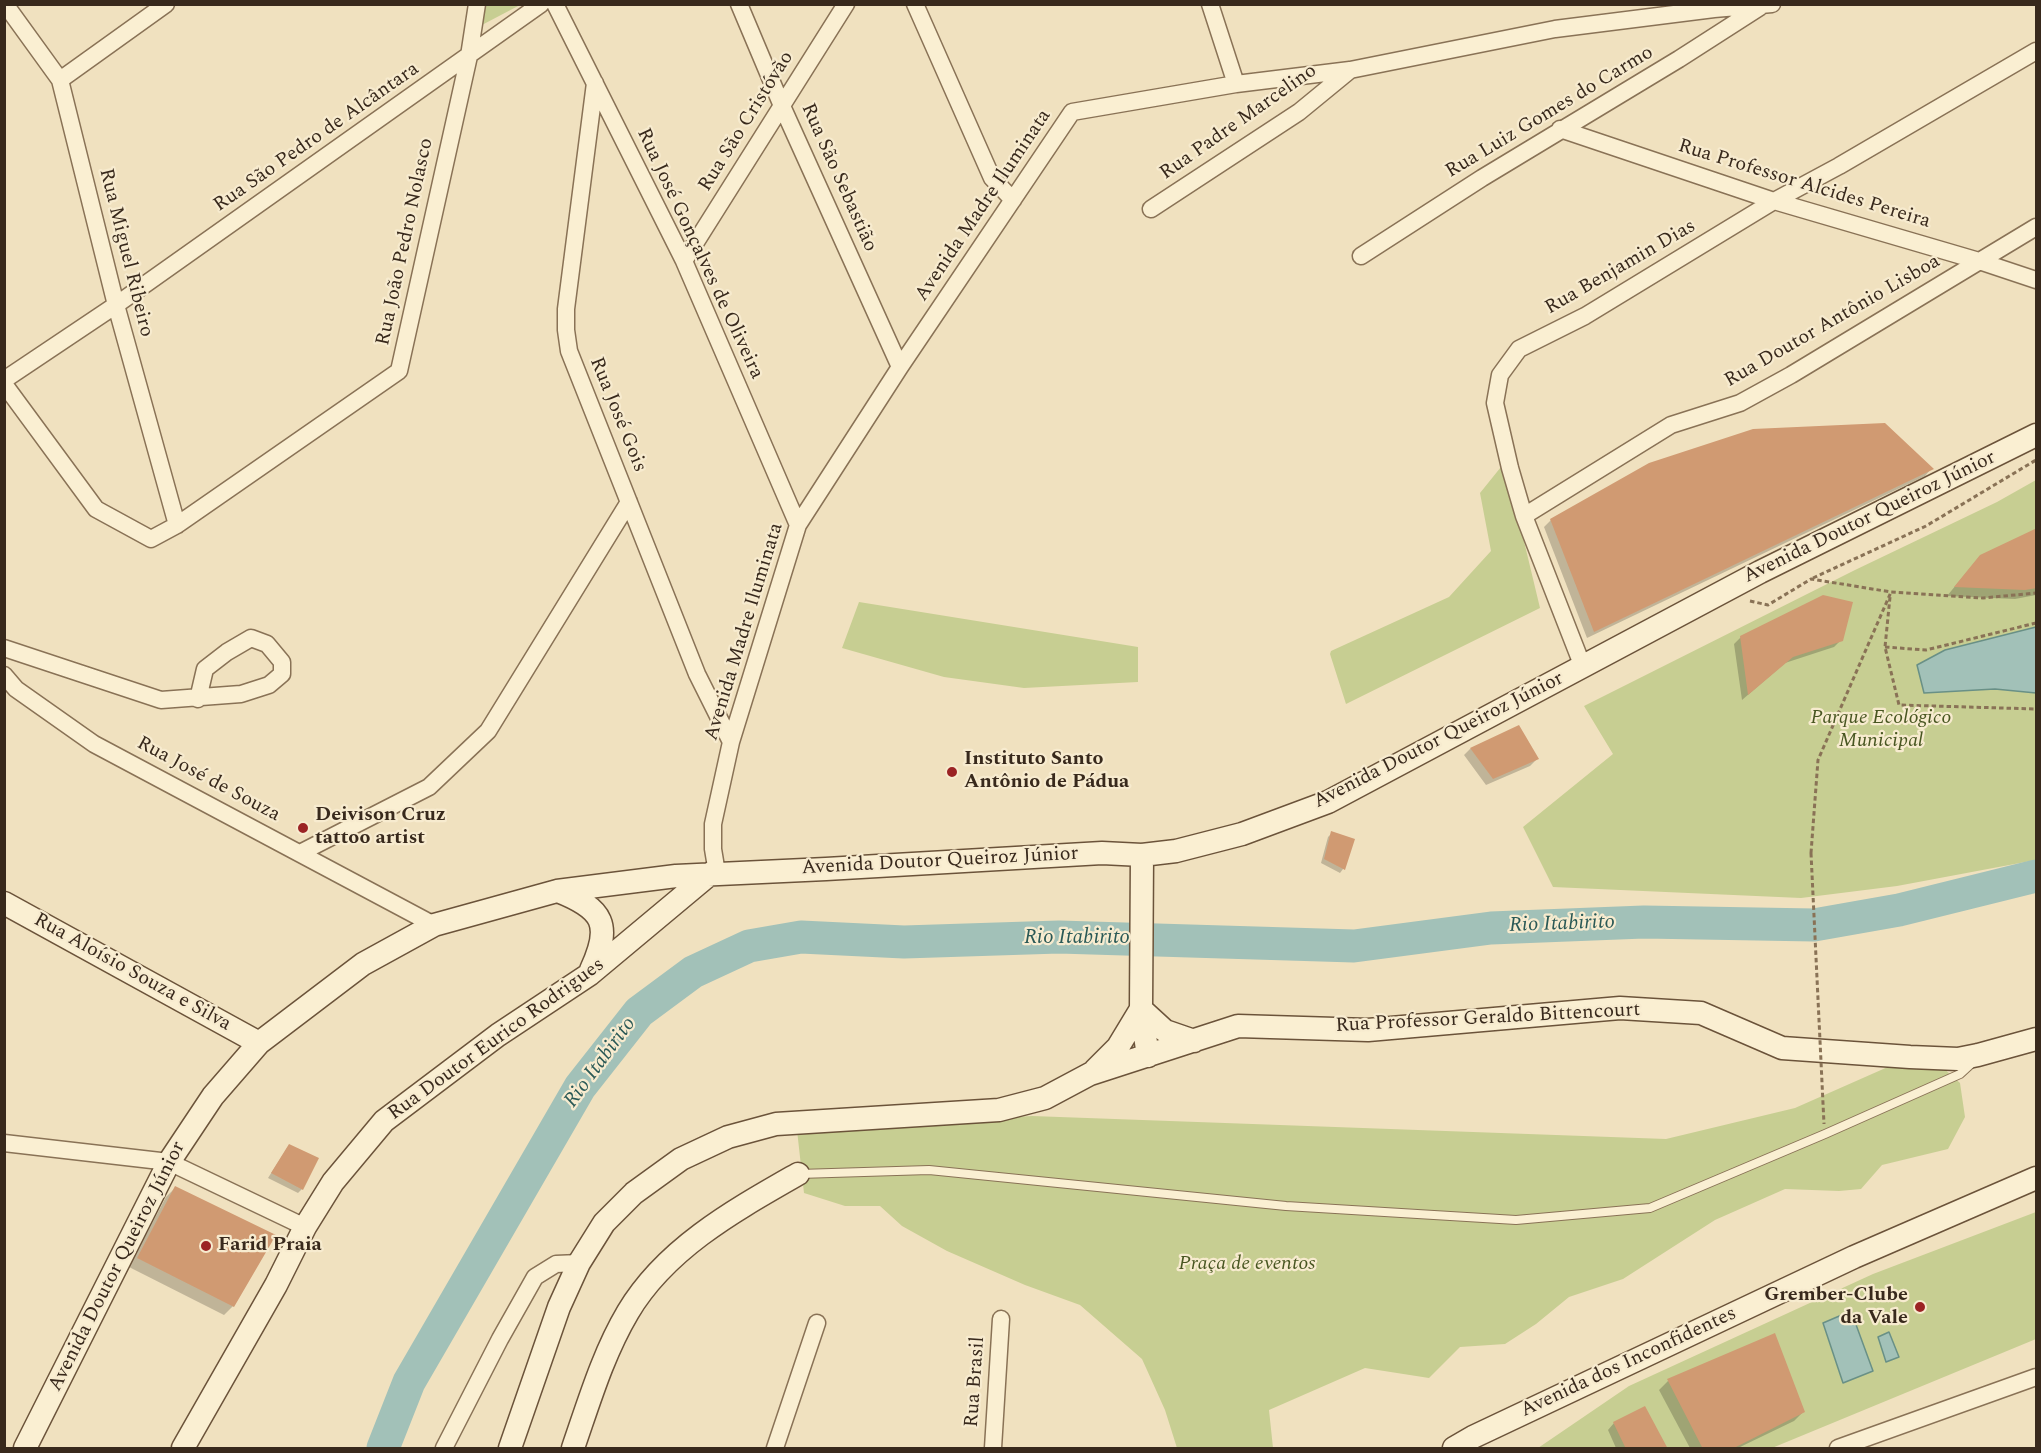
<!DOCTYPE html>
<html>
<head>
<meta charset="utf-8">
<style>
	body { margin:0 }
	#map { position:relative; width:2041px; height:1453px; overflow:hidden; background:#f0e1bf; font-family:Spectral,serif }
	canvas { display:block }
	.frame { position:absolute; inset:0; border:6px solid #38291c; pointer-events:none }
</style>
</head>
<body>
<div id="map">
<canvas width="2041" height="1453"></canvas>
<div class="frame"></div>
</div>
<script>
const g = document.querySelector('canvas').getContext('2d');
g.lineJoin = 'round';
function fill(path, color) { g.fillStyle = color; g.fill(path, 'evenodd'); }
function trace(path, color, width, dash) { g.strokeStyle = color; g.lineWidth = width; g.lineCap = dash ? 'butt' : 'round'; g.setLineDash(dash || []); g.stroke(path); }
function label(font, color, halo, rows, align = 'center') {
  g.font = font + ' Spectral,serif'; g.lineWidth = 4.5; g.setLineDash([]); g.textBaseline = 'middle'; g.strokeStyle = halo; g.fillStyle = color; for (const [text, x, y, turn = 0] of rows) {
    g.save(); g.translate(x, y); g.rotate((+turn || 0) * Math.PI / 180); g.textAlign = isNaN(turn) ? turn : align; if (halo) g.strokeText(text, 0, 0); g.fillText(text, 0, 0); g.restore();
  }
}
fill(new Path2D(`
	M 483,5 L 520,5 L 480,26 Z
	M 1505,462 L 1540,608 L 1346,704 L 1330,654 L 1331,651 L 1449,597 L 1491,551 L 1480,493 Z
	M 2036,480 L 2036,860 L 1897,886 L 1801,898 L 1553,887 L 1523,827 L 1613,754 L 1584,706 L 1855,570 L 1997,502 Z
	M 859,602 L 1138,647 L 1138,682 L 1024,688 L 944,677 L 842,648 Z
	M 1924,1051 L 1960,1083 L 1965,1117 L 1948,1149 L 1882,1165 L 1861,1189 L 1839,1191 L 1785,1189 L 1715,1220 L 1623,1279 L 1569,1297 L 1536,1324 L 1505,1344 L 1460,1347 L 1429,1378 L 1365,1368 L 1269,1410 L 1273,1448 L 1177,1448 L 1165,1410 L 1142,1359 L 1080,1305 L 1025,1285 L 947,1251 L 902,1226 L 880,1206 L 845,1206 L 804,1193 L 797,1130 L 1032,1116 L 1666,1139 L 1795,1108 Z
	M 2036,1212 L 2036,1339 L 1772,1448 L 1538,1448 L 1629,1386 L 1873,1274 Z`), '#c7ce92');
const water = new Path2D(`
	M 2036,627 L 2036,693 L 1995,689 L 1924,693 L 1917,665 L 1945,650 Z
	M 1851,1311 L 1873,1371 L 1843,1383 L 1823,1323 Z
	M 1889,1332 L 1899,1357 L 1886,1362 L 1878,1337 Z`);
fill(water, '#a2c1b8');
trace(water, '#699086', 1.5);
fill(new Path2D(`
	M 1931,469 L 1925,476 L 1587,638 L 1544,527 L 1551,520 Z
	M 2036,530 L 2036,595 L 2015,599 L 1947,596 L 1980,556 Z
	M 1741,637 L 1841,640 L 1834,647 L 1785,663 L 1742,700 L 1734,644 Z
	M 1518,727 L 1537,759 L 1530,766 L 1486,785 L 1464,755 L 1470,749 Z
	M 1332,833 L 1353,840 L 1343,869 L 1340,873 L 1321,863 L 1328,837 Z
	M 289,1145 L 302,1189 L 298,1193 L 268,1178 Z
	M 175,1188 L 233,1306 L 224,1315 L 129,1267 L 166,1197 Z
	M 1668,1381 L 1803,1412 L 1794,1421 L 1738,1448 L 1690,1448 L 1659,1390 Z
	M 1614,1423 L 1667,1448 L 1616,1448 L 1608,1430 Z`), '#0003');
trace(new Path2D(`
	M 383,1448 L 409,1382 L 580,1087 L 639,1012 L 693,972 L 749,946 L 801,937 L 904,942 L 1059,937 L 1354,946 L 1491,928 L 1644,922 L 1814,925 L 1899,910 L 2036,876`), '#a2c1b8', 33);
fill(new Path2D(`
	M 1885,423 L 1934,469 L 1594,632 L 1550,519 L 1649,463 L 1753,429 Z
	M 2037,528 L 2037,588 L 2025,590 L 1954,587 L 1980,555 Z
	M 1823,595 L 1853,602 L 1843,641 L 1793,657 L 1748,695 L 1740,636 Z
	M 1519,725 L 1539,759 L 1493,779 L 1470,748 Z
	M 1331,831 L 1355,839 L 1345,870 L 1324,859 Z
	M 289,1144 L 319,1158 L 303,1190 L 271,1173 Z
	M 175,1186 L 276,1235 L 234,1307 L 137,1258 Z
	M 1775,1333 L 1805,1412 L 1732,1449 L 1703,1449 L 1667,1379 Z
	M 1645,1406 L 1668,1449 L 1626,1449 L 1613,1422 Z`), '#d09a72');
const lane = new Path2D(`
	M 799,1174 L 929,1170 L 1286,1206 L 1516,1220 L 1650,1208 L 1825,1134 L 1960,1074 L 1972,1063`);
const street = new Path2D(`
	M 5,4 L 60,80 L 116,305 L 177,525
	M 555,4 L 684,261 L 798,525
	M 739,4 L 782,106 L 900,367
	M 915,4 L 992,178 L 1013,200
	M 1210,4 L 1236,84
	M 60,80 L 166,4
	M 595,83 L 566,309 L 566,330 L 569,351 L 697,674 L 731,742
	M 1560,129 L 1774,201 L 1979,261 L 2036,280
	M 1151,209 L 1299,112 L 1349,71
	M 1361,256 L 1482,178 L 1679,59 L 1760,7
	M 684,261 L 846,4
	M 4,380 L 116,305 L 541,4
	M 4,384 L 96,509 L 151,539 L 177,525 L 399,371 L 469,56 L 477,4
	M 1524,516 L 1671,425 L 1740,403 L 1791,375 L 2036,227
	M 4,648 L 161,700 L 241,694 L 269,685 L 282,674 L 282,662 L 267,644 L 251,638 L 227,652 L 205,669 L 198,699
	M 1583,667 L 1524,516 L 1510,468 L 1495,403 L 1500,375 L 1519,349 L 1585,316 L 1774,201 L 1839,166 L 2036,51
	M 4,675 L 16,689 L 94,744 L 434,925
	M 300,853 L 429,787 L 488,731 L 629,502
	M 717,873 L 713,849 L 713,824 L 731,742 L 798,525 L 900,367 L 1072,112 L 1236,84 L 1350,70 L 1555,29 L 1714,9 L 1772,4
	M 4,1143 L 169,1162 L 305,1227
	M 444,1448 L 500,1339 L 535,1277 L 556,1264 L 579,1263
	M 775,1448 L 817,1323
	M 993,1448 L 1001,1319
	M 1838,1448 L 2036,1377`);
const secondary = new Path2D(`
	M 1142,855 L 1141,1009 L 1148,1056
	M 558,891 C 604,909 612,925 591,970
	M 4,903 L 259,1043
	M 1095,1070 L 1118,1047 L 1141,1009 L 1165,1031 L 1194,1041
	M 25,1448 L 169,1162 L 213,1096 L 259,1043 L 363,964 L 434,925 L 557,891 L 676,876 L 826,869 L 1102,853 L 1142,855 L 1176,851 L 1242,834 L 1328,802 L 1760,572 L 2036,435
	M 183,1448 L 276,1285 L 305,1227 L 333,1182 L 384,1121 L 498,1035 L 590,974 L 711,873
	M 510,1448 L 559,1307 L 579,1263 L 604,1223 L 634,1193 L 681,1159 L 728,1137 L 776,1124 L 999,1110 L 1045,1098 L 1090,1074 L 1238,1026 L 1368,1030 L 1620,1008 L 1701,1013 L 1782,1048 L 1910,1057 L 1958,1059 L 1978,1055 L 2036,1039
	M 573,1448 C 589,1402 603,1354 628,1312 C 666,1248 735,1210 798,1174
	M 1454,1448 L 1473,1437 L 1854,1257 L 2036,1178`);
trace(lane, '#897256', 10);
trace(street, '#897256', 19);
trace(secondary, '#6b533a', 25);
trace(new Path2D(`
	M 1813,578 L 1926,526 L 2036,460
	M 1890,597 L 1885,647 L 1899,705 L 2036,709
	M 1750,601 L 1768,605 L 1811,579 L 1891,592 L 1983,598 L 2036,593
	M 1885,647 L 1926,650 L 2036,623
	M 1811,853 L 1818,760 L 1891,592`), '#897256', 3, [4.5, 3]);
trace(lane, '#faefd2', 8);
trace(street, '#faefd2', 16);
trace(secondary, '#faefd2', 22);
trace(new Path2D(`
	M 1811,853 L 1824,1124`), '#897256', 3, [4.5, 3]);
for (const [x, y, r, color] of [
	[952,772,6,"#9b2324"],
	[303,828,6,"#9b2324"],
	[206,1246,6,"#9b2324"],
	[1920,1307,6,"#9b2324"]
]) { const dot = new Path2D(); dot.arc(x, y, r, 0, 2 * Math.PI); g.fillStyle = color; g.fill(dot); trace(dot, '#f7ebcf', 2); }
label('20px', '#38291c', '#f7ebcf', [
	["Rua Luiz Gomes do Carmo",1550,113,-31],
	["Rua São Cristóvão",747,122,-58],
	["Rua Padre Marcelino",1239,123,-35],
	["Rua São Pedro de Alcântara",317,138,-35],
	["Rua São Sebastião",838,178,66],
	["Rua Professor Alcides Pereira",1804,185,17],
	["Avenida Madre Iluminata",984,206,-56],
	["Rua João Pedro Nolasco",406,242,-78],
	["Rua Miguel Ribeiro",125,253,76],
	["Rua José Gonçalves de Oliveira",699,254,65],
	["Rua Benjamin Dias",1621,268,-30],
	["Rua Doutor Antônio Lisboa",1833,322,-30],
	["Rua José Gois",617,415,68],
	["Avenida Doutor Queiroz Júnior",1870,518,-26],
	["Avenida Madre Iluminata",745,632,-73],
	["Avenida Doutor Queiroz Júnior",1439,741,-27],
	["Rua José de Souza",208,780,28],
	["Avenida Doutor Queiroz Júnior",940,862,-3],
	["Rua Aloísio Souza e Silva",132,973,29],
	["Rua Professor Geraldo Bittencourt",1488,1019,-3],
	["Rua Doutor Eurico Rodrigues",497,1040,-36],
	["Avenida Doutor Queiroz Júnior",118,1267,-63],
	["Avenida dos Inconfidentes",1629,1363,-25],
	["Rua Brasil",976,1382,-86]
]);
label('italic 20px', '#485621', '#f7ebcf', [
	["Parque Ecológico",1881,719],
	["Municipal",1881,742],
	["Praça de eventos",1247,1265]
]);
label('bold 20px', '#38291c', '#f7ebcf', [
	["Instituto Santo",964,760],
	["Antônio de Pádua",964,783],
	["Deivison Cruz",315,816],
	["tattoo artist",315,839],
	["Farid Praia",218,1246],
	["Grember-Clube",1908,1296,"right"],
	["da Vale",1908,1319,"right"]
], 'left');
label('italic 21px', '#2a5956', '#f7ebcf', [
	["Rio Itabirito",1562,925,-2],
	["Rio Itabirito",1077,939],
	["Rio Itabirito",601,1063,-54]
]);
</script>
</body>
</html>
